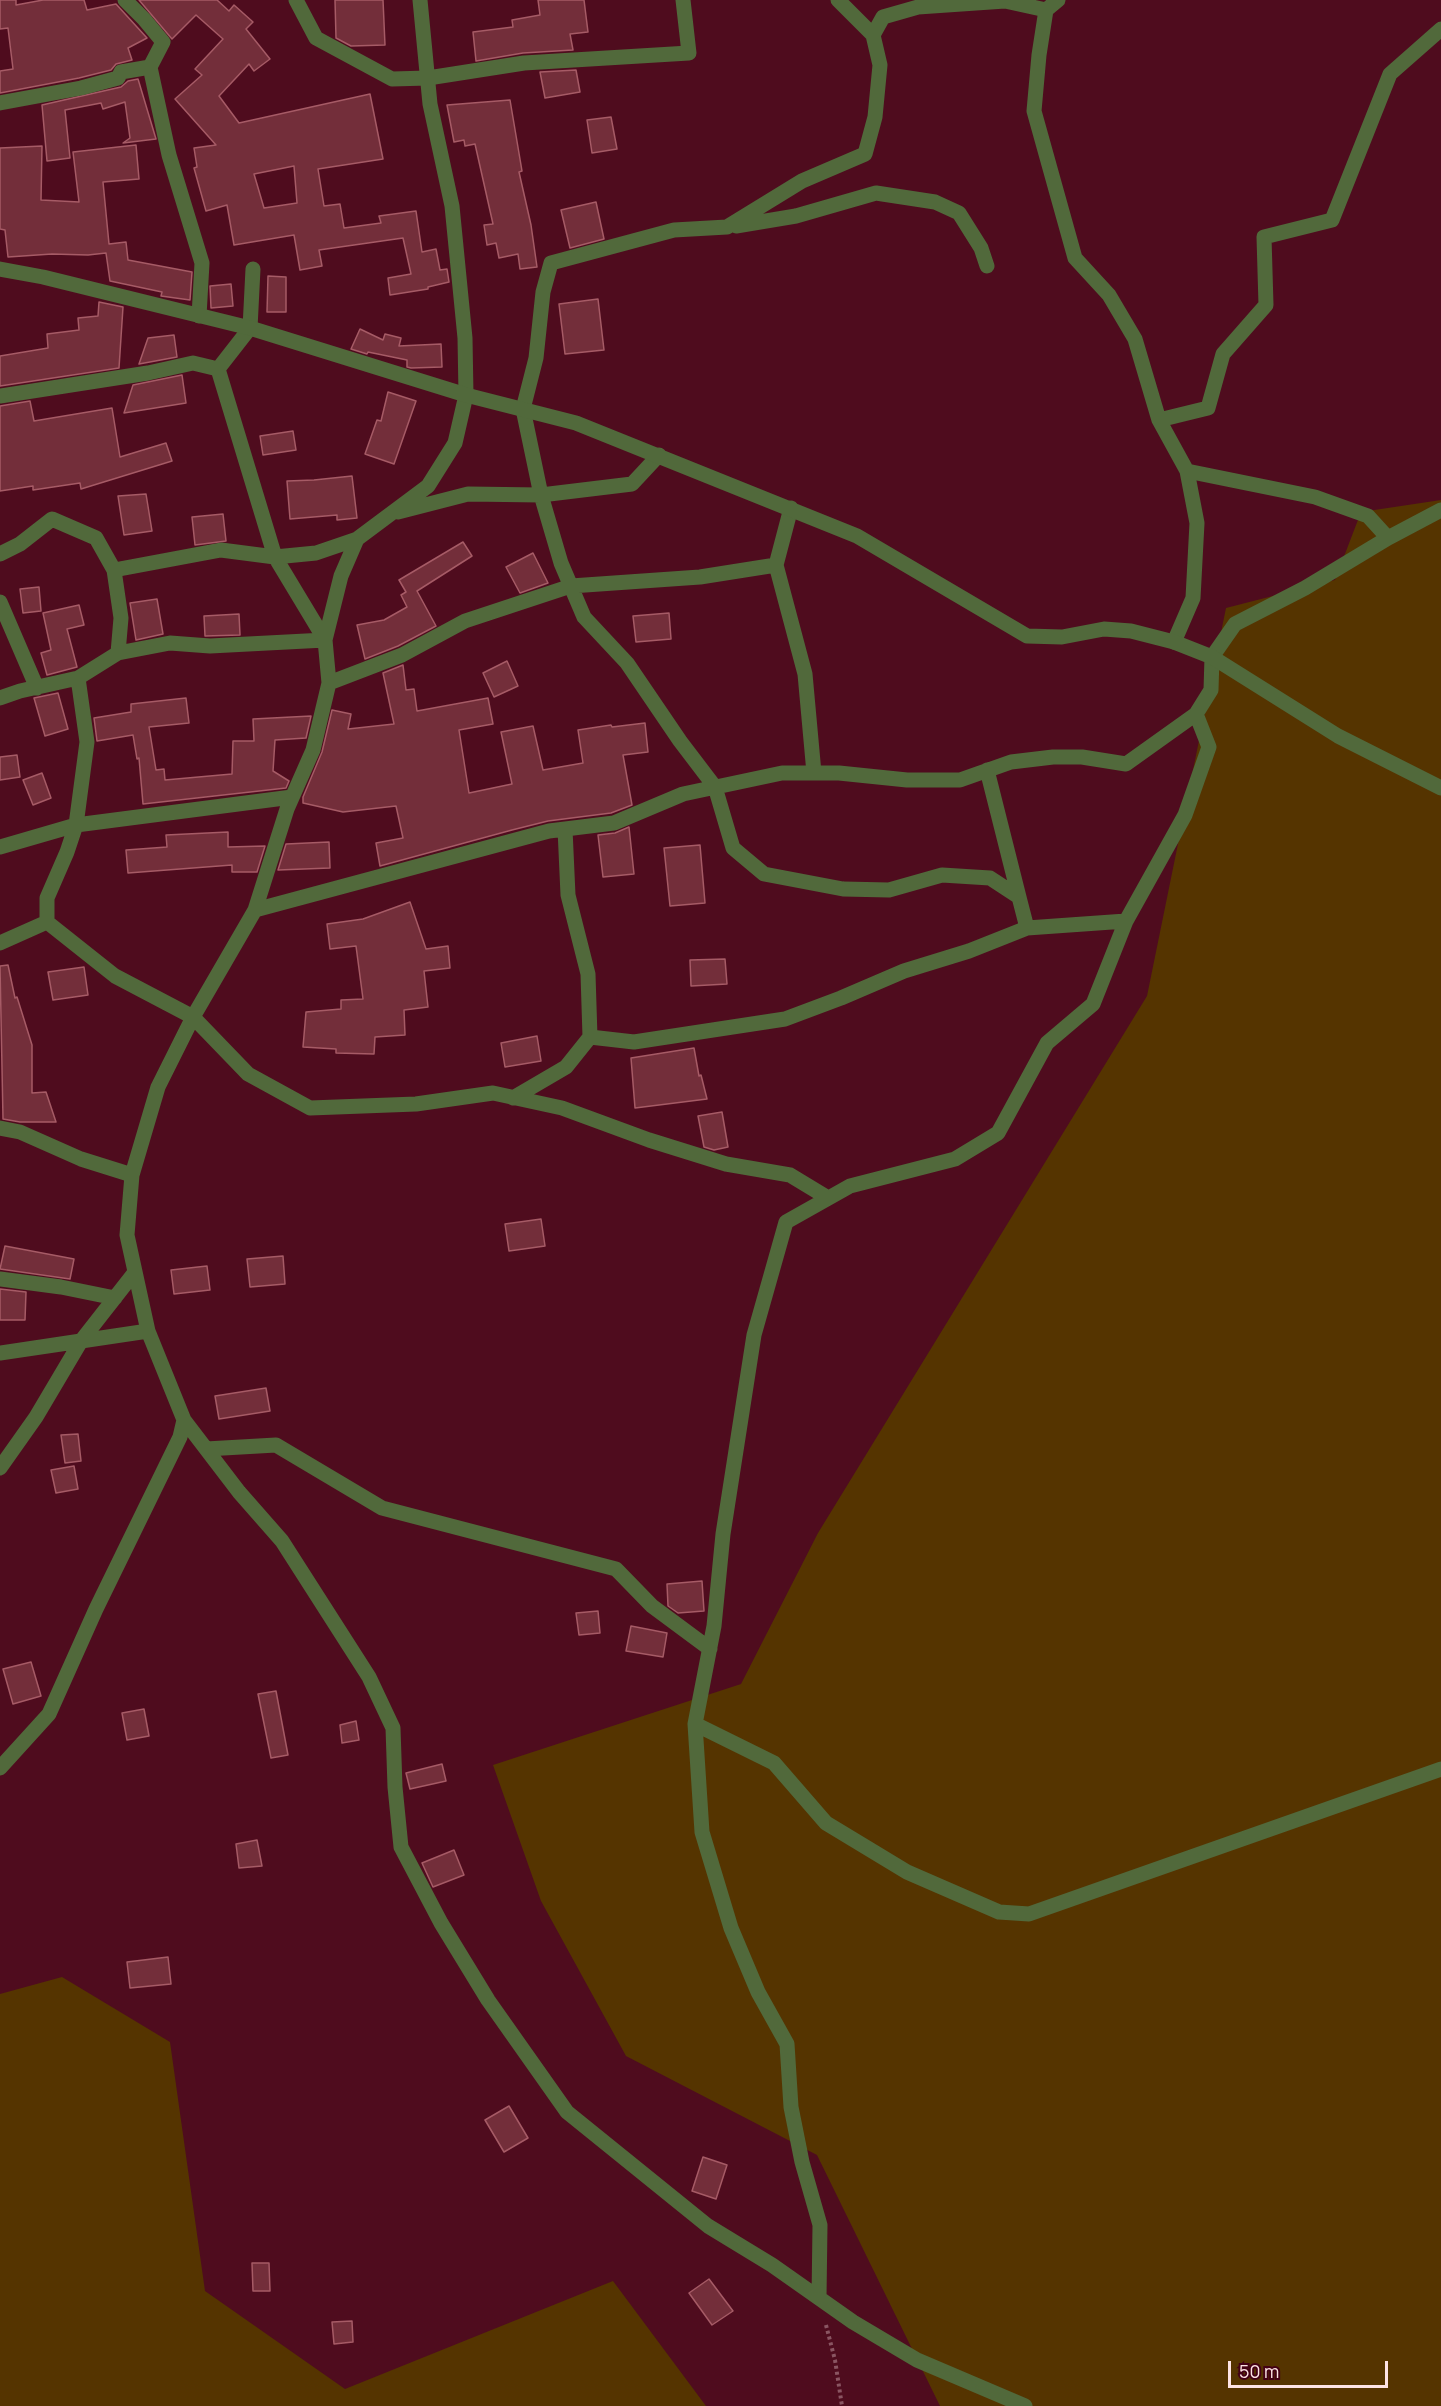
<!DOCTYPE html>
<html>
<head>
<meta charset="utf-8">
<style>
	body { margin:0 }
	#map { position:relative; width:1441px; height:2406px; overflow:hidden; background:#4f0c1e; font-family:Manrope,sans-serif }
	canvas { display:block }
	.scale { position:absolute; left:1228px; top:2361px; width:160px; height:27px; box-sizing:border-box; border:3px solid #fde3e5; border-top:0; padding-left:8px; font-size:18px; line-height:21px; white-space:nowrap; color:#fde3e5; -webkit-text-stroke:4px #430014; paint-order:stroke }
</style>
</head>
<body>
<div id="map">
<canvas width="1441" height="2406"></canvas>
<div class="scale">50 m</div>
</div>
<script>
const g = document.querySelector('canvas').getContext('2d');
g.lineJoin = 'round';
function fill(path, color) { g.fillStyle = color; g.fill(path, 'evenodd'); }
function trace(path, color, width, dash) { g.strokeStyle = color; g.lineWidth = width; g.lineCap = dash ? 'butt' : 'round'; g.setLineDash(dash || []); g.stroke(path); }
fill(new Path2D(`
	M 1441,500 L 1441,2406 L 940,2406 L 817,2155 L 626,2056 L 541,1901 L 493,1765 L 741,1684 L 818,1533 L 1147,996 L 1226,608 L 1335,580 L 1361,512 Z
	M 62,1977 L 170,2042 L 205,2291 L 345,2389 L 613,2281 L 706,2406 L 0,2406 L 0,1994 Z`), '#553400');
const building = new Path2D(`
	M 0,0 L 16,0 L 16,5 L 43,0 L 84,0 L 87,10 L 116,4 L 147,38 L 128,48 L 132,60 L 116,64 L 111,70 L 79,78 L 0,93 L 0,71 L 13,69 L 8,28 L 0,29 Z
	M 139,0 L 217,0 L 229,11 L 234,5 L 253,22 L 246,29 L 270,59 L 254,71 L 249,64 L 219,96 L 239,123 L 370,94 L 383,159 L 318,169 L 324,206 L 340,204 L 344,228 L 381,223 L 379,216 L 416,211 L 422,252 L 436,249 L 440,270 L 447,269 L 449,282 L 428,287 L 428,289 L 390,295 L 388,278 L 411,274 L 403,238 L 319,250 L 322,266 L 300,270 L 294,235 L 234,245 L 227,205 L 206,211 L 194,168 L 197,167 L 194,148 L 216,145 L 175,99 L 202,75 L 195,69 L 223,39 L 196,15 L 172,39 ZM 294,166 L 297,203 L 264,208 L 254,174 Z
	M 335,0 L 383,0 L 385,45 L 351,46 L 336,38 Z
	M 538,0 L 584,0 L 588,32 L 570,34 L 573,50 L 523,53 L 476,61 L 473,32 L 513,27 L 512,20 L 540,15 Z
	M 576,70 L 580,92 L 545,98 L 540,72 Z
	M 138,79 L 156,139 L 123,143 L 130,138 L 125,102 L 103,109 L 101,103 L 65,110 L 70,158 L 47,161 L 42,105 L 121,87 L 128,81 Z
	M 510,100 L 522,171 L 519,172 L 531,225 L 537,267 L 520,269 L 518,254 L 499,258 L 496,243 L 487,245 L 484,225 L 493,224 L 475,144 L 465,146 L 464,140 L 454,142 L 447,105 Z
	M 611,117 L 617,149 L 592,153 L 587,120 Z
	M 136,145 L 139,179 L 103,182 L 109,244 L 126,242 L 128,260 L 192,272 L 190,300 L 161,296 L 162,292 L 110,281 L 106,253 L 88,255 L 52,254 L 8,257 L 5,230 L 0,229 L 0,148 L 42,146 L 41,200 L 79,202 L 73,152 Z
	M 596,202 L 604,239 L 570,248 L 561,210 Z
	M 268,276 L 286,277 L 286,312 L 267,312 Z
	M 231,284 L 233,306 L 211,308 L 210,286 Z
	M 598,299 L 604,350 L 565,354 L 559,304 Z
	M 99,302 L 123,307 L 119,368 L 0,386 L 0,356 L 48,348 L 47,334 L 79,330 L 78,318 L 98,316 Z
	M 360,329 L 383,340 L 385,334 L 401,338 L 399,346 L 441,344 L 442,367 L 411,368 L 407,367 L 407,360 L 368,352 L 367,354 L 351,349 Z
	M 174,335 L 177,357 L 139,364 L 148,338 Z
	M 182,375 L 186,403 L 124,413 L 133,385 Z
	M 388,392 L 416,401 L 394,464 L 365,454 L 377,420 L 381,421 Z
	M 30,401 L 34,421 L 112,408 L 120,457 L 166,443 L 172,461 L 81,489 L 80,483 L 33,490 L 33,486 L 0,491 L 0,406 Z
	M 293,431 L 296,450 L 263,455 L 260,436 Z
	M 352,476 L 357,518 L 337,520 L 337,515 L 290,519 L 287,481 L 314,480 Z
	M 146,494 L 152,531 L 124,535 L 118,496 Z
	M 223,514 L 226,541 L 195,545 L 192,517 Z
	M 463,542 L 472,556 L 417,591 L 436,626 L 398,646 L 365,659 L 357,625 L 384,620 L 407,607 L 401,595 L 406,592 L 399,580 Z
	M 533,553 L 548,583 L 520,593 L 506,567 Z
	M 39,587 L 41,611 L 23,613 L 20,589 Z
	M 157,599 L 163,634 L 136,640 L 130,603 Z
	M 79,605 L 84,625 L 67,629 L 77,667 L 47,675 L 41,653 L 51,650 L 43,613 Z
	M 669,613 L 671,639 L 636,642 L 633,616 Z
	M 239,614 L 240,635 L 205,636 L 204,616 Z
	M 507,661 L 518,686 L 494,697 L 483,673 Z
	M 403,665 L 406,690 L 414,689 L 417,711 L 488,698 L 493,724 L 459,730 L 469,793 L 512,784 L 501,732 L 533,726 L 543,770 L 583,763 L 578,730 L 611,725 L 612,727 L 645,723 L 648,752 L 623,755 L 632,805 L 611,813 L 548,821 L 512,830 L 380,866 L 376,843 L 403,838 L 396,806 L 343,812 L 303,803 L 303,797 L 322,752 L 332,710 L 351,714 L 348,729 L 394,724 L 383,673 Z
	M 58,693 L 68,729 L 45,736 L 34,698 Z
	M 186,698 L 189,723 L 149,727 L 156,770 L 164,769 L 165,780 L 232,774 L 233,741 L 254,741 L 253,719 L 311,716 L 306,738 L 275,740 L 273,771 L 289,781 L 286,788 L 143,804 L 139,758 L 137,759 L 133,735 L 97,741 L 94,718 L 131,712 L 131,704 Z
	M 17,755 L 20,777 L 0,780 L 0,757 Z
	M 42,773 L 51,798 L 33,805 L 23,780 Z
	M 629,827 L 634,874 L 603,877 L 598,835 L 615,833 Z
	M 228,832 L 228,847 L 265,846 L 257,872 L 232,872 L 232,865 L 128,873 L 126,850 L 167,847 L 166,835 Z
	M 329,842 L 330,868 L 278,870 L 286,844 Z
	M 700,845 L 705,903 L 670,906 L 664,848 Z
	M 410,902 L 426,949 L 448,946 L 450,968 L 424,971 L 428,1007 L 404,1010 L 405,1035 L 375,1037 L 374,1054 L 336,1053 L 336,1049 L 303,1047 L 306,1012 L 341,1009 L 341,1000 L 363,999 L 356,946 L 330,949 L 327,924 L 363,919 Z
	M 725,959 L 727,984 L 691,986 L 690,960 Z
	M 8,965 L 15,998 L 17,997 L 32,1045 L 32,1093 L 46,1092 L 56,1122 L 20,1122 L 3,1119 L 0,966 Z
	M 84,967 L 88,995 L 53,1000 L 48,972 Z
	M 537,1036 L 541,1061 L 505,1067 L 501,1043 Z
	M 694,1048 L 699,1076 L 701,1075 L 707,1099 L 635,1108 L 631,1058 Z
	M 722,1112 L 728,1147 L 714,1150 L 704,1147 L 698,1116 Z
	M 541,1219 L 545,1246 L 509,1251 L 505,1224 Z
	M 5,1246 L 74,1259 L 70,1279 L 0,1269 Z
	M 283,1256 L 285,1284 L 250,1287 L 247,1259 Z
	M 207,1266 L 210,1290 L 174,1294 L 171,1270 Z
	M 0,1289 L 26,1292 L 25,1320 L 0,1320 Z
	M 266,1388 L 270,1411 L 219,1419 L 215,1396 Z
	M 78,1434 L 81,1461 L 65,1463 L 61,1435 Z
	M 74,1466 L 78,1489 L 56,1493 L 51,1470 Z
	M 702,1581 L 704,1611 L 678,1613 L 668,1606 L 667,1584 Z
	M 598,1611 L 600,1633 L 579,1635 L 576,1613 Z
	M 631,1626 L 667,1633 L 663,1657 L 626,1651 Z
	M 31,1662 L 41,1696 L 13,1704 L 3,1669 Z
	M 276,1691 L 288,1755 L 271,1758 L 258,1694 Z
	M 144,1709 L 149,1736 L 127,1740 L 122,1713 Z
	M 356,1721 L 359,1740 L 342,1743 L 340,1725 Z
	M 442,1764 L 446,1781 L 410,1789 L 406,1773 Z
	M 257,1840 L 262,1866 L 239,1868 L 236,1844 Z
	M 454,1850 L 464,1875 L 433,1887 L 422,1863 Z
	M 168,1957 L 171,1984 L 130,1988 L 127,1962 Z
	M 509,2106 L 528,2138 L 504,2152 L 485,2120 Z
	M 703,2157 L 727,2165 L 716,2199 L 692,2191 Z
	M 252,2263 L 269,2263 L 270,2291 L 253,2291 Z
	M 709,2279 L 733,2311 L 712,2325 L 689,2293 Z
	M 352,2321 L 353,2342 L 334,2344 L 332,2322 Z`);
fill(building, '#732e3a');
trace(building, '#a65b66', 1.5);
trace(new Path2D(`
	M 826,2325 L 835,2360 L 842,2406`), '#8a5562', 4, [3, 3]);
trace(new Path2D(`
	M 125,0 L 144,19 L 163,42 L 150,67 L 169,155 L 202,263 L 199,316
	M 296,0 L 316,38 L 392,79 L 428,78 L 524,63 L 689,53 L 683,0
	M 838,0 L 873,35
	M 1046,10 L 1039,55 L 1034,111 L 1075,258 L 1109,295 L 1135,339 L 1159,420 L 1187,471 L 1197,523 L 1193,598 L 1174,642
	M 0,103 L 81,88 L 118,78 L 121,72 L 150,67
	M 736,226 L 796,216 L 876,193 L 935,202 L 959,213 L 981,248 L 987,266
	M 0,396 L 148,373 L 193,363 L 218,369
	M 1159,420 L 1208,408 L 1223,354 L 1266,305 L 1264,237 L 1332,220 L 1390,74 L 1441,29
	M 1187,471 L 1315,497 L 1368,516 L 1388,538
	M 791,508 L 776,565 L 805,674 L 814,773
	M 398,512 L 468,494 L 541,495 L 632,484 L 659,455
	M 0,554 L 20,544 L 52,519 L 96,538 L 114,570
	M 0,602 L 37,688
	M 118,653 L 121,618 L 114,570 L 221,550 L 275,557 L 316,553 L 357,539
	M 329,683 L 402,655 L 465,621 L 571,586 L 700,577 L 776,565
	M 0,698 L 20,691 L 78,678
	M 987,770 L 1019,897
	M 0,847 L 76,825 L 292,797
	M 255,910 L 549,831 L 614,823 L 683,794 L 782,773 L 839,773 L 907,780 L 960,780 L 1011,762 L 1053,757 L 1082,757 L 1126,764 L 1196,714 L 1211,690 L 1212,657 L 1235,624 L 1305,588 L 1388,538 L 1441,510
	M 47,922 L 115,976 L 193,1017 L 248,1074 L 310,1108 L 416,1104 L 493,1093 L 562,1108 L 649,1140 L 726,1164 L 790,1175 L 828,1198
	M 1027,928 L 1019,897 L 990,878 L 942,875 L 889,890 L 843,889 L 764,874 L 733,848 L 715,787 L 680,741 L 627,663 L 584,617 L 561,563 L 541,495 L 523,409 L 536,358 L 543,292 L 551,263 L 674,230 L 727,227 L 802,181 L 865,154 L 875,117 L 880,65 L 873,35 L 883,17 L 918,7 L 1005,1 L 1046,10 L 1058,0
	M 0,943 L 47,922 L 47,898 L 67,852 L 76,825 L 87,742 L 78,678 L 118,653 L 170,643 L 210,646 L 325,640 L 275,557 L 218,369 L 250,328 L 253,269
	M 590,1037 L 634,1042 L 785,1019 L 841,998 L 904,971 L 969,951 L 1027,928 L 1126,921
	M 513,1098 L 566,1067 L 590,1037 L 588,974 L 568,895 L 565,829
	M 0,1128 L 20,1132 L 81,1159 L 132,1175
	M 0,1279 L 61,1287 L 115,1298
	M 0,1353 L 81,1341 L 135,1272
	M 184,1420 L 239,1492 L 282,1541 L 369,1677 L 393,1728 L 395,1787 L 401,1847 L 441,1923 L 488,2000 L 567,2112 L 708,2226 L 772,2265 L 853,2322 L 917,2360 L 1025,2406
	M 206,1449 L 276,1445 L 382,1508 L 616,1569 L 652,1606 L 710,1649
	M 0,1468 L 36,1417 L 81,1341 L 148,1331
	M 695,1724 L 774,1763 L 826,1823 L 907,1872 L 999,1912 L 1029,1914 L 1441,1769
	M 0,1768 L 49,1714 L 96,1609 L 180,1437 L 184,1420 L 148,1331 L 127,1235 L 132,1175 L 158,1087 L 193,1017 L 255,910 L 287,809 L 313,750 L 329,683 L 325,640 L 341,576 L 357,539 L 428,486 L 455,443 L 466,395 L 465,338 L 452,206 L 430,104 L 420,0
	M 819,2298 L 820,2225 L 802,2162 L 791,2107 L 787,2044 L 758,1992 L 731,1928 L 702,1832 L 695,1724 L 714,1626 L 723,1534 L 754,1335 L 786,1222 L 850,1186 L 955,1159 L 998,1133 L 1047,1043 L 1093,1004 L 1126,921 L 1185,815 L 1209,747 L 1196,714`), '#51693b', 15);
trace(new Path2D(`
	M 0,269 L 43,277 L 250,328 L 466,395 L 576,423 L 857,536 L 1027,636 L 1062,637 L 1104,629 L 1131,631 L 1174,642 L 1212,657 L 1338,736 L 1441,788`), '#51693b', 15);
</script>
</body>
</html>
